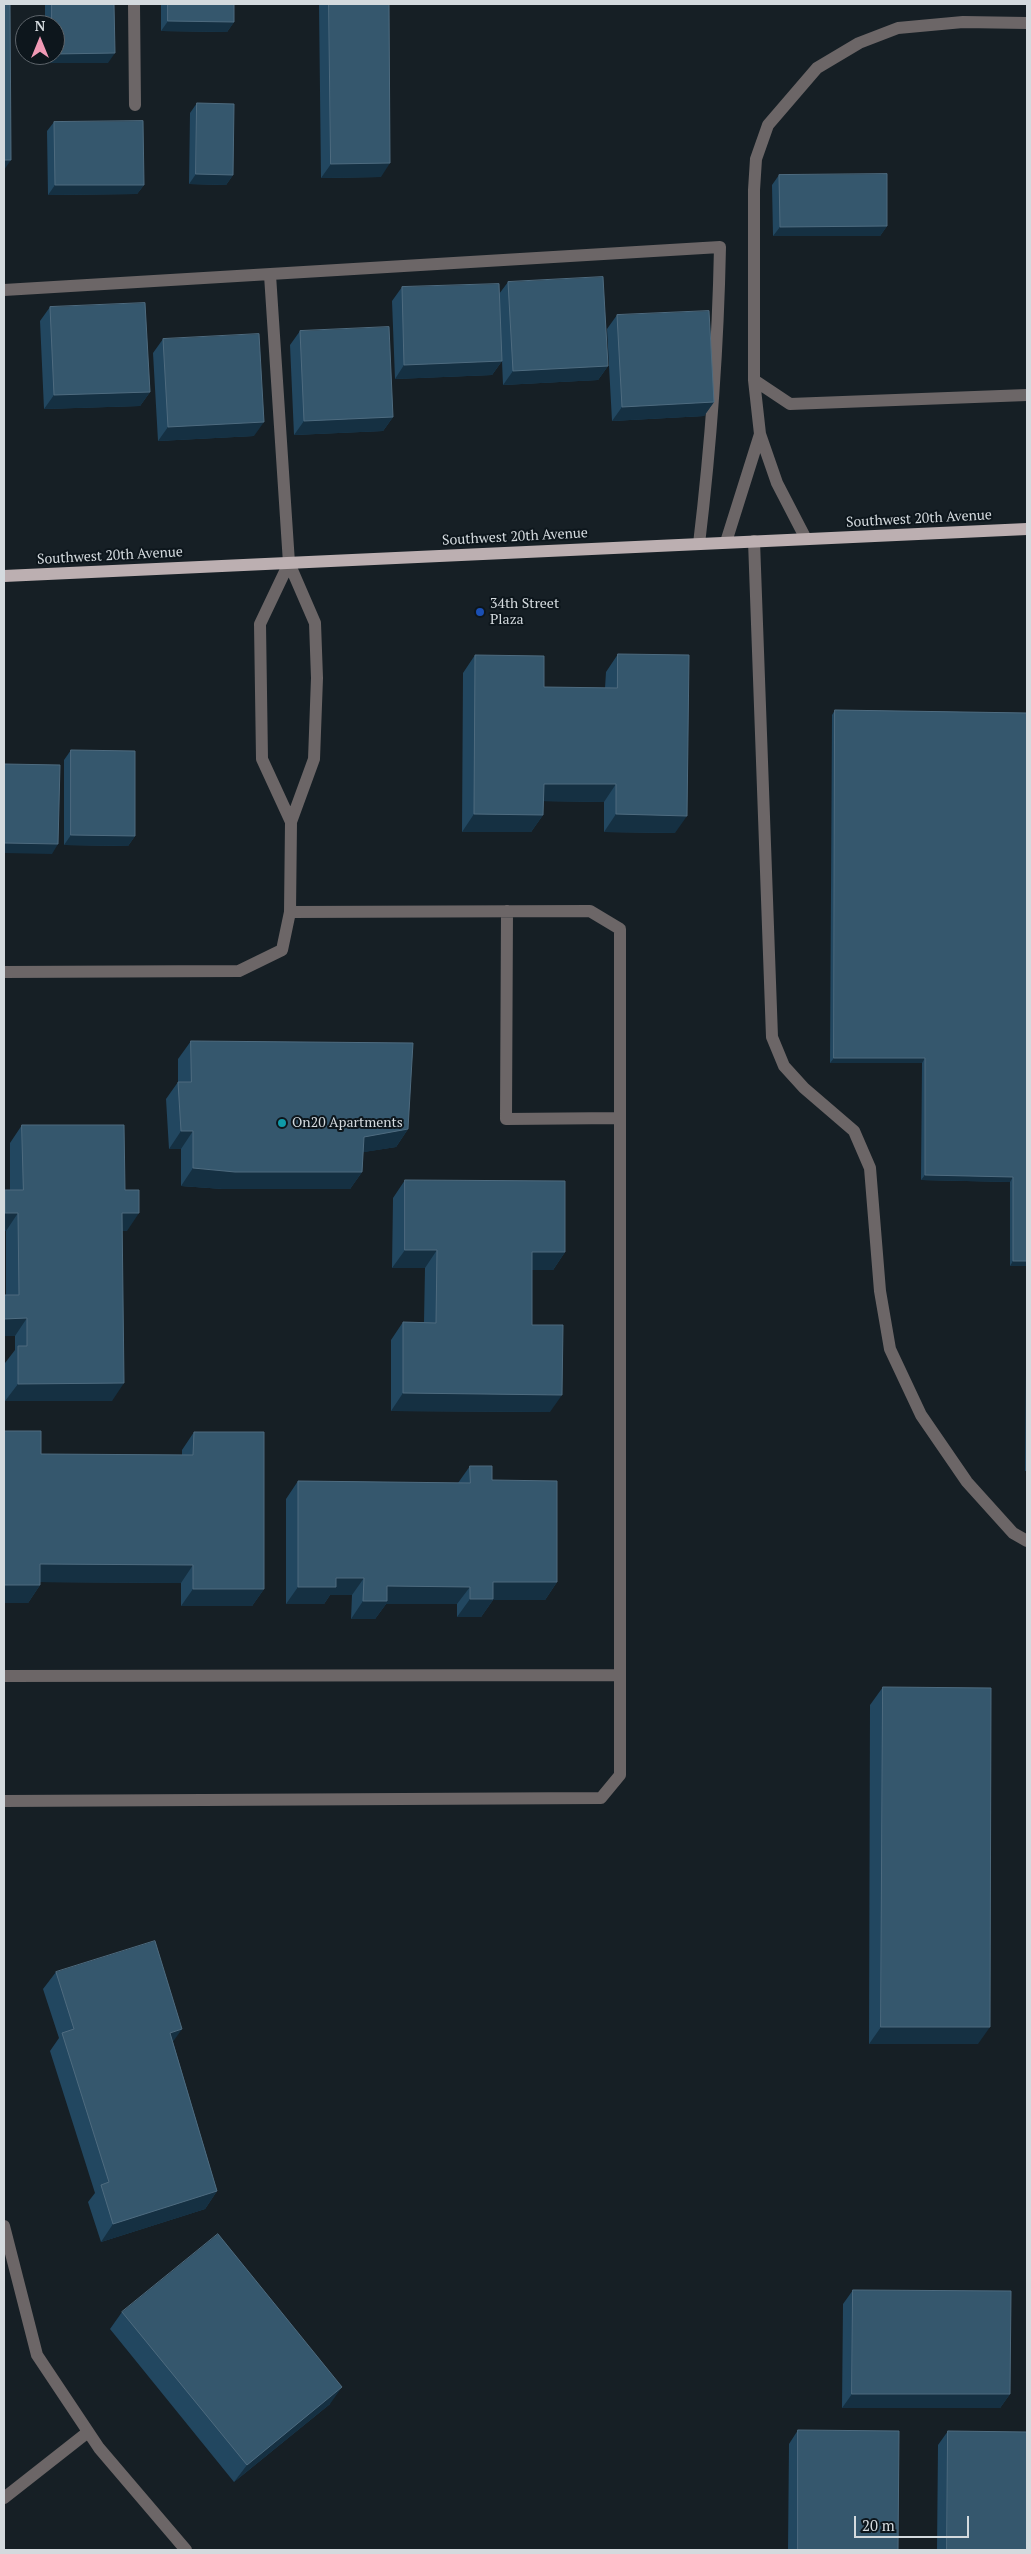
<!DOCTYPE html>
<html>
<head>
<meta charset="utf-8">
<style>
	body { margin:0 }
	#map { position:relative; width:1031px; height:2554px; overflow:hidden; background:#161f25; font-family:"PT Serif",serif }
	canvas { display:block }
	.frame { position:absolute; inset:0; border:5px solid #d4dade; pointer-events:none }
	.north { position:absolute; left:15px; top:15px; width:50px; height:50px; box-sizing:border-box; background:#0d161c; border:1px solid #5d646a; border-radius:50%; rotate:0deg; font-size:14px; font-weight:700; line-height:20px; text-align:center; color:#d4dade }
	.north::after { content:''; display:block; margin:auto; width:18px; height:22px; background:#f09ab5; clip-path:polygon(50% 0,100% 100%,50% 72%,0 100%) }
	.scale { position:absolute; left:854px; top:2516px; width:115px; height:22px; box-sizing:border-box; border:2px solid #d4dade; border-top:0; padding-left:6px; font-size:15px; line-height:18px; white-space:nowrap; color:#d4dade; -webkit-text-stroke:4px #0d161c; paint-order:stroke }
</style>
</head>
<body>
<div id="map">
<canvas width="1031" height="2554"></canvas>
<div class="frame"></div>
<div class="north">N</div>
<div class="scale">20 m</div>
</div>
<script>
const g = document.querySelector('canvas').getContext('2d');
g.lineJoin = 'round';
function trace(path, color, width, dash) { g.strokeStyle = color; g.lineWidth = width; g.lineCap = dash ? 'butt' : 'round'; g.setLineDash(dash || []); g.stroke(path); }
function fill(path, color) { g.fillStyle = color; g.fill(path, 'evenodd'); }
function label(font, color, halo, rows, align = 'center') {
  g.font = font + ' "PT Serif",serif'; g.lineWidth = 4; g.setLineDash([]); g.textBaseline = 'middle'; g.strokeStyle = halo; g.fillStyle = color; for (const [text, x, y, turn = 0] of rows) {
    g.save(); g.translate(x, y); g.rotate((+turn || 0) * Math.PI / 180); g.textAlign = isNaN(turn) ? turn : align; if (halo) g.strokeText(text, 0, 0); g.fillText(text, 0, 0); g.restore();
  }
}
trace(new Path2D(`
	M 134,4 L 135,105
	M 4,290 L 720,247 C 718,348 711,444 699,544
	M 754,380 L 790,404 L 1027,395
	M 806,539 L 777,483 L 760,434 L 754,380 L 754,190 L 756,159 L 768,125 L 817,68 L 859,43 L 898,28 L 963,22 L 1027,23
	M 754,541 L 772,1037 L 784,1066 L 804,1088 L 854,1131 L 870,1168 L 880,1291 L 890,1349 L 921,1415 L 967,1482 L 1013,1533 L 1027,1541
	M 726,542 L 760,434
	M 289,563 L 260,624 L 262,759 L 291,822
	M 507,911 L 506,1119 L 620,1118
	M 4,972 L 239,971 L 282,950 L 290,912 L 291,822 L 314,759 L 317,678 L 315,623 L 289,563 L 270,275
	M 4,1676 L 620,1675
	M 4,1801 L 601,1798 L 620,1775 L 620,929 L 590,911 L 290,912
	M 4,2226 L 37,2355 L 99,2448 L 186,2550
	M 4,2498 L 88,2432`), '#6c6667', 12);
trace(new Path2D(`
	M 4,576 L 1027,529`), '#bcafb1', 12);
fill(new Path2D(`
	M 45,4 L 114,4 L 108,63 L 46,63 L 45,55 L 55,55 L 55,25 L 45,25 Z
	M 161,4 L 234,4 L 234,22 L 227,32 L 161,31 Z
	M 319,4 L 389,4 L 381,177 L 321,178 Z
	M 197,103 L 233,175 L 226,185 L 189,184 L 190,113 Z
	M 54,122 L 144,185 L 137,194 L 48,195 L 47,131 Z
	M 779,175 L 887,226 L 880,236 L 773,236 L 772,185 Z
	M 508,282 L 608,366 L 598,380 L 503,385 L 502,361 L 492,375 L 395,379 L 392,301 L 402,287 L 499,294 Z
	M 50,307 L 150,392 L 140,406 L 44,409 L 40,321 Z
	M 617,315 L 714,402 L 704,416 L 612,421 L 607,329 Z
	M 300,331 L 393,417 L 383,431 L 294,435 L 290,345 Z
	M 163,339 L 254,436 L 158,441 L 153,353 Z
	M 618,654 L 675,833 L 604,832 L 604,802 L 543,801 L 543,815 L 531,832 L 462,832 L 463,673 L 475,655 L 544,687 L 605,688 L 606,672 Z
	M 835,710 L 1027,713 L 1027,1471 L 1025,1471 L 1027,1266 L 1010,1266 L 1010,1182 L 921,1180 L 922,1063 L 830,1063 L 832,715 Z
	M 71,750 L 135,836 L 128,846 L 64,845 L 64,760 Z
	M 191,1041 L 408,1129 L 396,1147 L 363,1152 L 362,1172 L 350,1189 L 223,1189 L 181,1186 L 181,1149 L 169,1149 L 166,1099 L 178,1082 L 178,1059 Z
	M 22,1125 L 125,1190 L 127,1231 L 122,1231 L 112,1401 L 5,1401 L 5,1363 L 15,1350 L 15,1336 L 4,1336 L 4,1295 L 6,1295 L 6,1231 L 4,1231 L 4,1191 L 5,1190 L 10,1190 L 10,1143 Z
	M 405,1180 L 565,1252 L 553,1270 L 532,1270 L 532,1325 L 550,1412 L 391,1411 L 391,1340 L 403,1322 L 424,1322 L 425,1268 L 392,1268 L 393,1198 Z
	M 194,1432 L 264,1589 L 252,1606 L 181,1606 L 181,1583 L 40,1582 L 40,1585 L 28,1603 L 4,1603 L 41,1454 L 182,1455 L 182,1450 Z
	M 470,1466 L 492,1480 L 557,1582 L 545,1600 L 493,1600 L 481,1617 L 457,1617 L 457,1604 L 386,1604 L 375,1619 L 351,1619 L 352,1595 L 330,1595 L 324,1604 L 286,1604 L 286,1499 L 298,1481 L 458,1483 Z
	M 883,1687 L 978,2044 L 869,2044 L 870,1705 Z
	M 56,1972 L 173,2042 L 217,2191 L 205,2209 L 101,2242 L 88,2202 L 95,2193 L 50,2051 L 59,2038 L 43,1989 Z
	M 853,2290 L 1010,2394 L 1000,2408 L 842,2408 L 843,2304 Z
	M 122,2312 L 330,2404 L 234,2482 L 110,2329 Z
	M 798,2430 L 898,2550 L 788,2550 L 789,2444 Z
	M 948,2431 L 1027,2550 L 937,2550 L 938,2445 Z`), '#224760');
fill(new Path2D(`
	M 168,21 L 234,22 L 227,32 L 161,31 Z
	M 115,53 L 108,63 L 46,63 L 51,55 L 55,55 L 55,54 Z
	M 4,160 L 11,160 L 4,170 Z
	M 390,163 L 381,177 L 321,178 L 331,164 Z
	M 196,174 L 233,175 L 226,185 L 189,184 Z
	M 55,185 L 144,185 L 137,194 L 48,195 Z
	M 887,226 L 880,236 L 773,236 L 780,227 Z
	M 502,361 L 492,375 L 395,379 L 404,365 Z
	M 608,366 L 598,380 L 503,385 L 513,371 Z
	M 150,392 L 140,406 L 44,409 L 54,395 Z
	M 714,402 L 704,416 L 612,421 L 622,407 Z
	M 393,417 L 383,431 L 294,435 L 304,421 Z
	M 264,422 L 254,436 L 158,441 L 168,427 Z
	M 544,784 L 616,784 L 604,802 L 531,801 Z
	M 474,814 L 543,815 L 531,832 L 462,832 Z
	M 616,814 L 687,816 L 675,833 L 604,832 Z
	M 71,835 L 135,836 L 128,846 L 64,845 Z
	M 4,843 L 58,844 L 52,854 L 4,853 Z
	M 834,1058 L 925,1058 L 922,1063 L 830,1063 Z
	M 408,1129 L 396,1147 L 352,1154 L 364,1137 Z
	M 181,1131 L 193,1131 L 181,1149 L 169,1149 Z
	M 193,1168 L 362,1172 L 350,1189 L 223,1189 L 181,1186 Z
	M 925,1175 L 1013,1177 L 1010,1182 L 921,1180 Z
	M 5,1213 L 18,1213 L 6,1231 L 4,1231 L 4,1215 Z
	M 122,1213 L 139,1213 L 127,1231 L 110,1231 Z
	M 405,1250 L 437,1250 L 425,1268 L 392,1268 Z
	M 532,1252 L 565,1252 L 553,1270 L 520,1270 Z
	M 1013,1261 L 1027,1261 L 1027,1266 L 1010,1266 Z
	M 27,1318 L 15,1336 L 4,1336 L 4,1319 Z
	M 124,1383 L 112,1401 L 5,1401 L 18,1384 Z
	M 403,1393 L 562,1395 L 550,1412 L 391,1411 Z
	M 40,1564 L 193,1565 L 181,1583 L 28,1582 Z
	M 336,1578 L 364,1578 L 352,1595 L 330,1595 L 324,1604 L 286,1604 L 298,1587 Z
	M 493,1582 L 557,1582 L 545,1600 L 493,1600 L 481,1617 L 457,1617 L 470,1599 Z
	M 4,1585 L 40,1585 L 28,1603 L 4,1603 Z
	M 387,1586 L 470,1587 L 457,1604 L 386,1604 L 375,1619 L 351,1619 L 363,1601 Z
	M 193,1589 L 264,1589 L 252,1606 L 181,1606 Z
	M 881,2027 L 990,2027 L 978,2044 L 869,2044 Z
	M 182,2029 L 170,2046 L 170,2033 Z
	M 217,2191 L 205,2209 L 101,2242 L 113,2224 Z
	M 342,2387 L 330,2404 L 234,2482 L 247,2465 Z
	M 852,2394 L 1010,2394 L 1000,2408 L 842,2408 Z`), '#153042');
const building = new Path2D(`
	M 4,4 L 10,4 L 11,160 L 4,160 Z
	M 52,4 L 114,4 L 115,53 L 55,54 L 55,25 L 52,25 Z
	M 168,4 L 234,4 L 234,22 L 168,21 Z
	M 329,4 L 389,4 L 390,163 L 331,164 Z
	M 197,103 L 234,104 L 233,175 L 196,174 Z
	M 143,121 L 144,185 L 55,185 L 54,122 Z
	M 887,174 L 887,226 L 780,227 L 779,175 Z
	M 603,277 L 608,366 L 513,371 L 508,282 Z
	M 499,284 L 502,361 L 404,365 L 402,287 Z
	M 145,303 L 150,392 L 54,395 L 50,307 Z
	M 709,311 L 714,402 L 622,407 L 617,315 Z
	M 389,327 L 393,417 L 304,421 L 300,331 Z
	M 259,334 L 264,422 L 168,427 L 163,339 Z
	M 618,654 L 689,655 L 687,816 L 616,814 L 616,784 L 544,784 L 543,815 L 474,814 L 475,655 L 544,656 L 544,687 L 617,688 Z
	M 835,710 L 1027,713 L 1027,1261 L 1013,1261 L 1013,1177 L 925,1175 L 925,1058 L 834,1058 Z
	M 71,750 L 135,751 L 135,836 L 71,835 Z
	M 4,764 L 60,765 L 58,844 L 4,843 Z
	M 191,1041 L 413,1043 L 408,1129 L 364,1137 L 362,1172 L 235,1172 L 193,1168 L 193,1131 L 181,1131 L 178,1082 L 191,1082 Z
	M 22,1125 L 124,1125 L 125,1190 L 139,1190 L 139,1213 L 122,1213 L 124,1383 L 18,1384 L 18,1346 L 27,1346 L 27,1318 L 4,1319 L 4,1295 L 19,1295 L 18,1213 L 5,1213 L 5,1190 L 23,1190 Z
	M 405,1180 L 565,1181 L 565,1252 L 532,1252 L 532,1325 L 563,1325 L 562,1395 L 403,1393 L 403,1322 L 436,1323 L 437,1250 L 405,1250 Z
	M 4,1431 L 41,1431 L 41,1454 L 193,1455 L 194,1432 L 264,1432 L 264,1589 L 193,1589 L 193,1565 L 40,1564 L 40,1585 L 4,1585 Z
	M 470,1466 L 492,1466 L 492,1480 L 557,1481 L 557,1582 L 493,1582 L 493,1599 L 470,1599 L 470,1587 L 387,1586 L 387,1601 L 363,1601 L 364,1578 L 336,1578 L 336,1587 L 298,1587 L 298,1481 L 470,1483 Z
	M 883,1687 L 991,1688 L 990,2027 L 881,2027 Z
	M 155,1941 L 182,2029 L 170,2033 L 217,2191 L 113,2224 L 101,2185 L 109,2182 L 62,2033 L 74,2029 L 56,1972 Z
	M 218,2234 L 342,2387 L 247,2465 L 122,2312 Z
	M 853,2290 L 1011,2291 L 1010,2394 L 852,2394 Z
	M 798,2430 L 899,2431 L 898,2550 L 798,2550 Z
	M 948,2431 L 1027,2432 L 1027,2550 L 947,2550 Z`);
fill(building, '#35576d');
trace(building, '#4e6b7f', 1);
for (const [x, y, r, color] of [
	[480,612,5,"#1a4fb4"],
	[282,1123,5,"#0f9aa8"]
]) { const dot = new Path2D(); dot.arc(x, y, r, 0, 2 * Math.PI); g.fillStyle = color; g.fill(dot); trace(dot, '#0d161c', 2); }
label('14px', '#d4dade', '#0d161c', [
	["Southwest 20th Avenue",919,519,-3],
	["Southwest 20th Avenue",515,537,-3],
	["Southwest 20th Avenue",110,556,-3]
]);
label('14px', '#d4dade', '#0d161c', [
	["34th Street",490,604],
	["Plaza",490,620],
	["On20 Apartments",292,1123]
], 'left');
</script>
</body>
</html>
